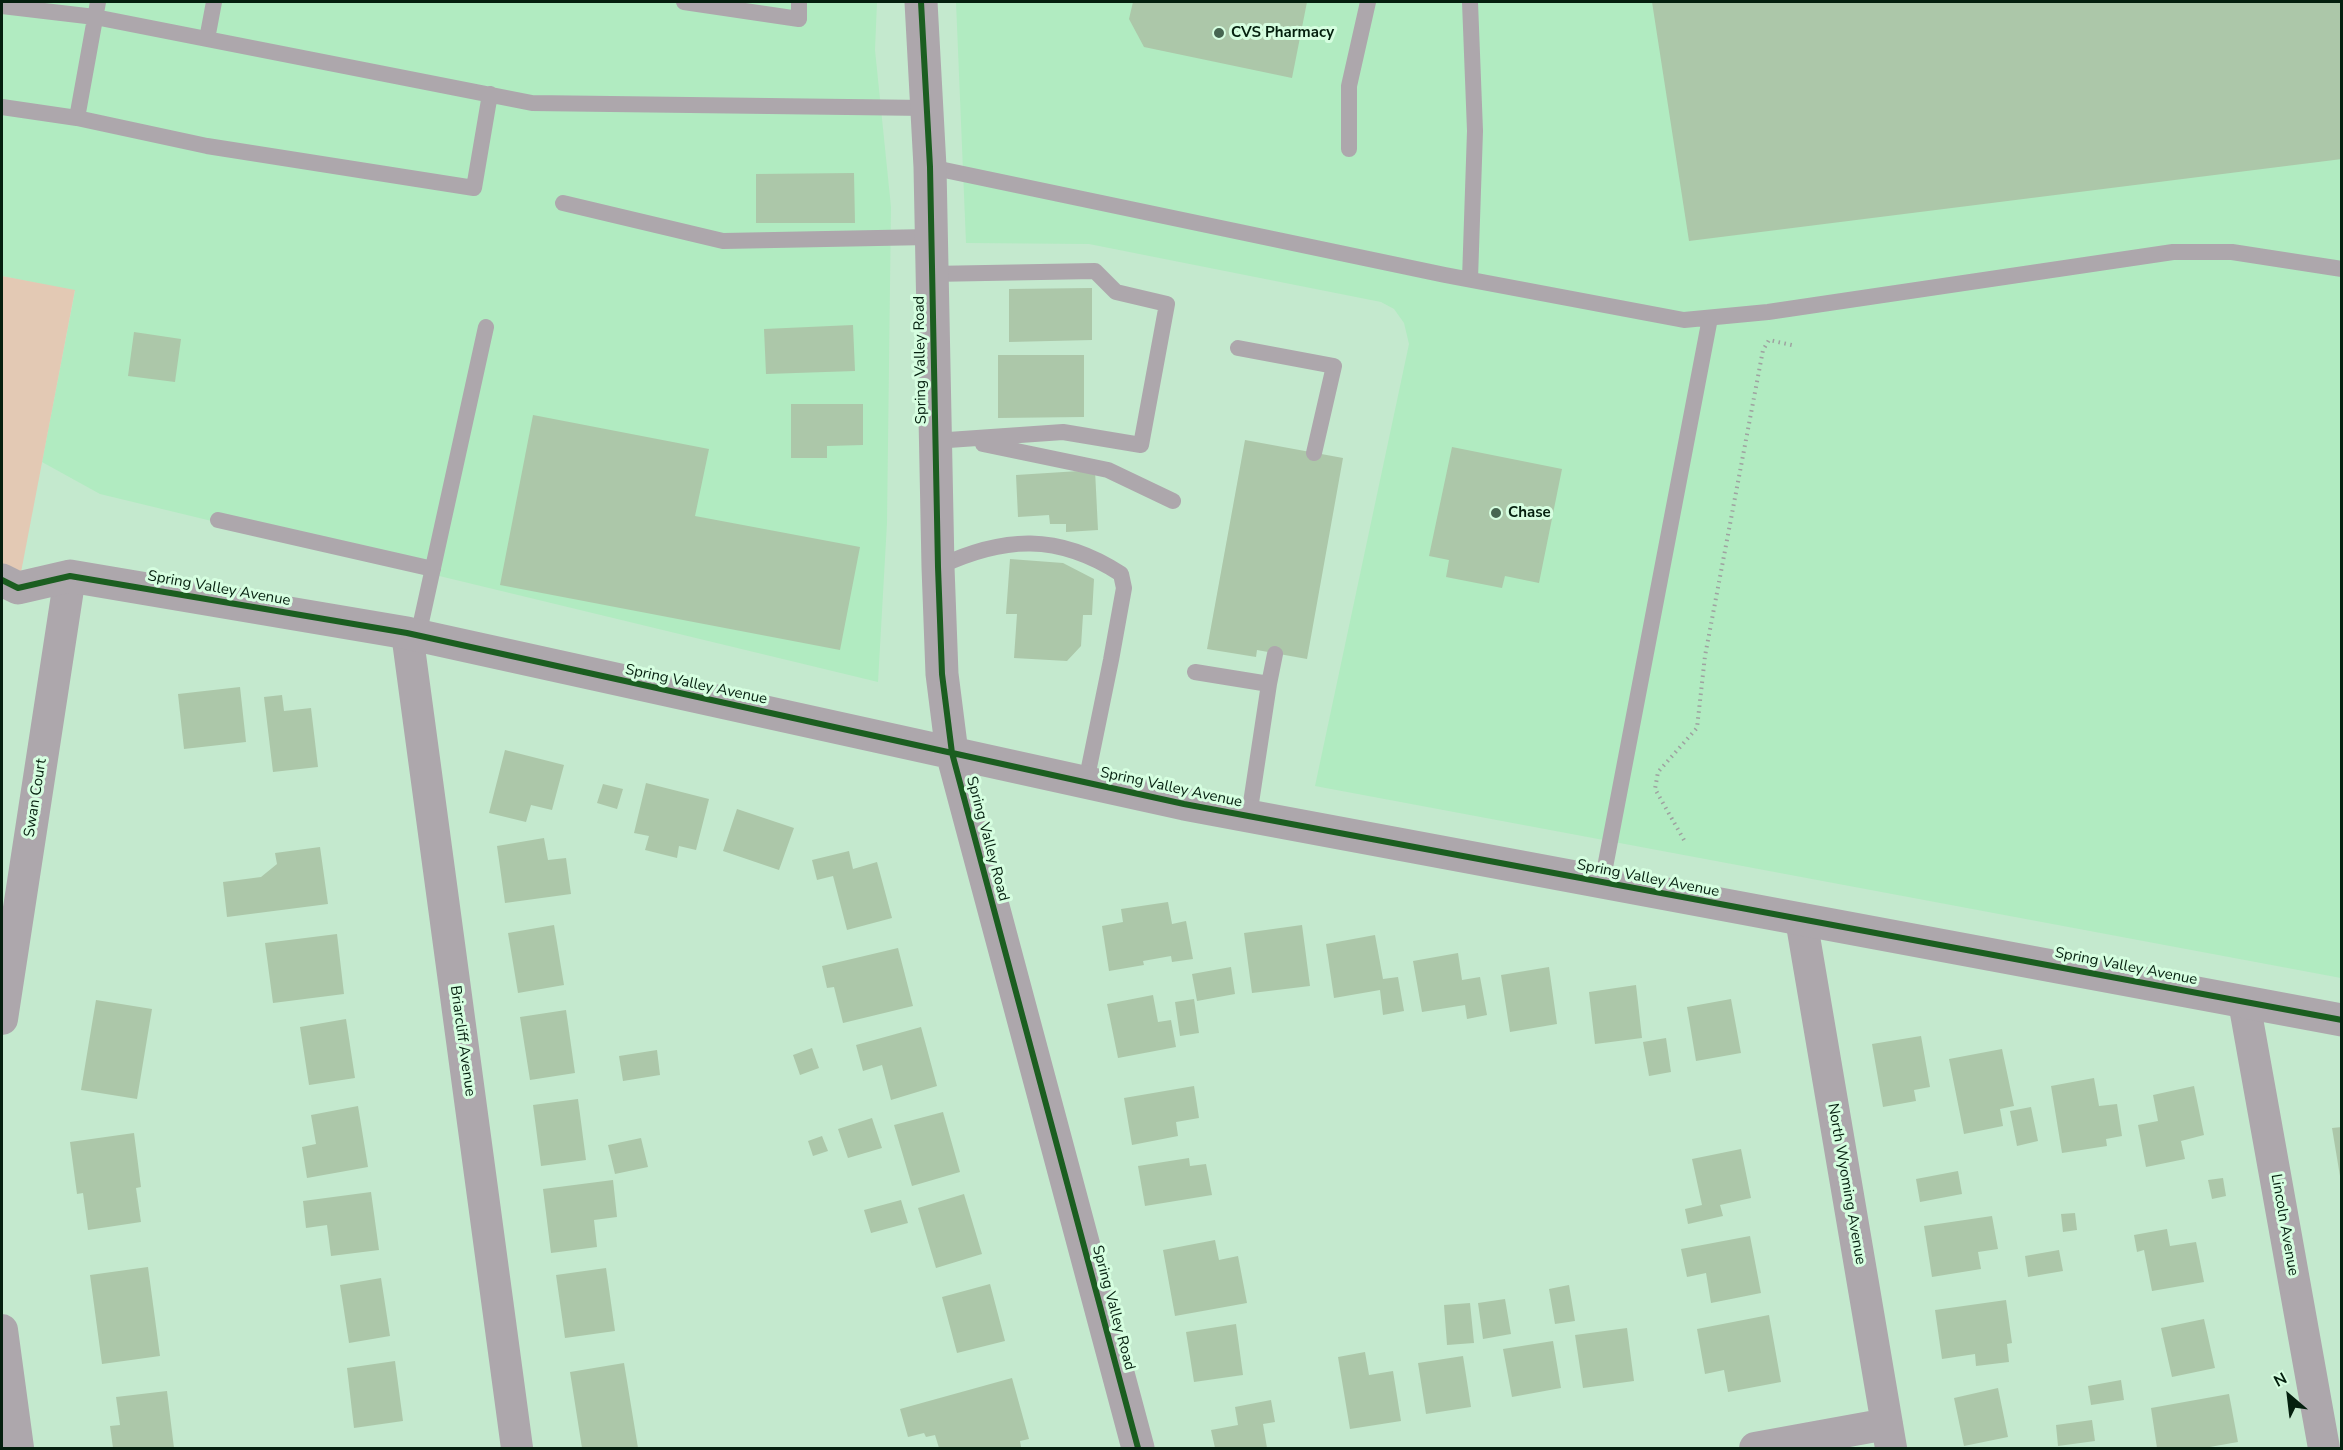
<!DOCTYPE html>
<html>
<head>
<meta charset="utf-8">
<style>
	body { margin:0 }
	#map { position:relative; width:2343px; height:1450px; overflow:hidden; background:#c4e9ce; font-family:"Nunito Sans",sans-serif }
	canvas { display:block }
	.frame { position:absolute; inset:0; border:3px solid #041f0e; pointer-events:none }
	.north { position:absolute; left:2259px; top:1366px; width:60px; height:60px; -webkit-text-stroke:4px #d6fee0; paint-order:stroke; rotate:332deg; font-size:16px; font-weight:700; line-height:24px; text-align:center; color:#041f0e }
	.north::after { content:''; display:block; margin:auto; width:21px; height:27px; background:#041f0e; clip-path:polygon(50% 0,100% 100%,50% 72%,0 100%) }
</style>
</head>
<body>
<div id="map">
<canvas width="2343" height="1450"></canvas>
<div class="frame"></div>
<div class="north">N</div>
</div>
<script>
const g = document.querySelector('canvas').getContext('2d');
g.lineJoin = 'round';
function fill(path, color) { g.fillStyle = color; g.fill(path, 'evenodd'); }
function trace(path, color, width, dash) { g.strokeStyle = color; g.lineWidth = width; g.lineCap = dash ? 'butt' : 'round'; g.setLineDash(dash || []); g.stroke(path); }
function label(font, color, halo, rows, align = 'center') {
  g.font = font + ' "Nunito Sans",sans-serif'; g.lineWidth = 6; g.setLineDash([]); g.textBaseline = 'middle'; g.strokeStyle = halo; g.fillStyle = color; for (const [text, x, y, turn = 0] of rows) {
    g.save(); g.translate(x, y); g.rotate((+turn || 0) * Math.PI / 180); g.textAlign = isNaN(turn) ? turn : align; if (halo) g.strokeText(text, 0, 0); g.fillText(text, 0, 0); g.restore();
  }
}
fill(new Path2D(`
	M 2,2 L 877,2 L 875,50 L 891,207 L 887,523 L 878,682 L 100,494 L 42,462 L 75,291 L 2,276 Z
	M 956,2 L 2341,2 L 2341,978 L 1315,786 L 1409,344 L 1404,323 L 1394,309 L 1381,302 L 1089,244 L 966,243 Z`), '#b1ebc1');
fill(new Path2D(`
	M 2,276 L 75,290 L 18,588 L 2,585 Z`), '#e3c9b4');
fill(new Path2D(`
	M 1133,2 L 1307,2 L 1292,78 L 1144,47 L 1129,19 Z
	M 1652,2 L 2342,2 L 2342,159 L 1689,241 Z
	M 854,173 L 855,223 L 756,223 L 756,174 Z
	M 1092,288 L 1092,340 L 1009,342 L 1009,289 Z
	M 853,325 L 855,371 L 766,374 L 764,329 Z
	M 134,332 L 181,339 L 175,382 L 128,376 Z
	M 998,355 L 1084,355 L 1084,417 L 998,418 Z
	M 791,404 L 863,404 L 863,445 L 827,446 L 827,458 L 791,458 Z
	M 533,415 L 709,449 L 695,516 L 860,547 L 840,650 L 500,585 Z
	M 1245,440 L 1343,458 L 1307,659 L 1257,650 L 1256,657 L 1207,649 Z
	M 1452,447 L 1562,469 L 1539,583 L 1505,576 L 1502,588 L 1446,577 L 1449,560 L 1429,556 Z
	M 1095,470 L 1098,530 L 1066,532 L 1066,524 L 1050,524 L 1049,515 L 1018,517 L 1016,475 Z
	M 1010,559 L 1063,563 L 1094,579 L 1092,615 L 1083,615 L 1081,646 L 1067,661 L 1014,658 L 1017,614 L 1006,614 Z
	M 240,687 L 246,742 L 184,749 L 178,694 Z
	M 282,695 L 284,711 L 311,708 L 318,767 L 273,772 L 264,697 Z
	M 505,750 L 564,765 L 552,810 L 531,805 L 526,822 L 489,813 Z
	M 646,783 L 709,799 L 696,850 L 679,846 L 677,858 L 645,850 L 649,836 L 634,833 Z
	M 603,784 L 623,789 L 617,809 L 597,803 Z
	M 737,809 L 794,828 L 779,870 L 723,851 Z
	M 544,838 L 548,860 L 566,858 L 571,894 L 505,903 L 497,846 Z
	M 320,847 L 328,904 L 227,917 L 223,882 L 261,877 L 277,864 L 275,853 Z
	M 849,851 L 853,869 L 877,862 L 892,918 L 847,930 L 833,876 L 817,880 L 812,860 Z
	M 1168,902 L 1172,924 L 1186,921 L 1193,959 L 1172,962 L 1171,956 L 1143,961 L 1144,965 L 1109,971 L 1102,926 L 1123,922 L 1121,909 Z
	M 554,925 L 564,985 L 518,993 L 508,933 Z
	M 1302,925 L 1310,986 L 1252,993 L 1244,933 Z
	M 337,934 L 344,994 L 273,1003 L 265,943 Z
	M 1375,935 L 1383,979 L 1398,977 L 1404,1011 L 1383,1015 L 1380,990 L 1334,998 L 1326,944 Z
	M 898,948 L 913,1006 L 843,1023 L 834,987 L 827,988 L 822,966 Z
	M 1458,953 L 1462,980 L 1480,977 L 1487,1015 L 1467,1019 L 1465,1005 L 1422,1012 L 1413,961 Z
	M 1231,967 L 1235,994 L 1197,1001 L 1192,974 Z
	M 1549,967 L 1557,1024 L 1510,1032 L 1501,975 Z
	M 1636,985 L 1642,1038 L 1595,1044 L 1589,992 Z
	M 1153,995 L 1158,1022 L 1171,1020 L 1176,1047 L 1118,1058 L 1107,1004 Z
	M 1194,999 L 1199,1033 L 1180,1036 L 1175,1002 Z
	M 1731,999 L 1741,1053 L 1696,1061 L 1687,1007 Z
	M 96,1000 L 152,1009 L 137,1099 L 81,1090 Z
	M 566,1010 L 575,1073 L 530,1080 L 520,1017 Z
	M 346,1019 L 355,1078 L 309,1085 L 300,1027 Z
	M 921,1027 L 937,1086 L 891,1100 L 882,1065 L 863,1071 L 856,1045 Z
	M 1921,1036 L 1930,1087 L 1914,1090 L 1916,1101 L 1883,1107 L 1872,1044 Z
	M 1666,1038 L 1671,1072 L 1649,1076 L 1643,1042 Z
	M 812,1048 L 819,1068 L 800,1075 L 793,1055 Z
	M 2002,1049 L 2014,1106 L 2000,1109 L 2003,1126 L 1964,1134 L 1949,1059 Z
	M 657,1050 L 660,1075 L 623,1081 L 619,1056 Z
	M 2094,1078 L 2099,1106 L 2117,1104 L 2122,1136 L 2106,1139 L 2107,1146 L 2062,1153 L 2051,1086 Z
	M 1194,1086 L 1199,1118 L 1176,1122 L 1178,1136 L 1132,1145 L 1124,1098 Z
	M 2194,1086 L 2204,1135 L 2181,1141 L 2185,1159 L 2146,1167 L 2138,1125 L 2158,1121 L 2153,1095 Z
	M 578,1099 L 586,1160 L 541,1166 L 533,1105 Z
	M 358,1106 L 368,1167 L 307,1178 L 302,1147 L 316,1144 L 311,1115 Z
	M 2031,1107 L 2038,1141 L 2017,1146 L 2010,1111 Z
	M 943,1112 L 960,1172 L 912,1186 L 894,1125 Z
	M 872,1118 L 882,1148 L 848,1158 L 838,1129 Z
	M 2342,1127 L 2342,1176 L 2340,1176 L 2332,1128 Z
	M 134,1133 L 141,1187 L 136,1188 L 141,1222 L 88,1230 L 83,1193 L 77,1194 L 70,1142 Z
	M 822,1136 L 828,1151 L 813,1156 L 808,1141 Z
	M 641,1138 L 648,1167 L 615,1174 L 608,1145 Z
	M 1741,1149 L 1751,1198 L 1720,1205 L 1723,1216 L 1688,1224 L 1685,1209 L 1702,1205 L 1692,1159 Z
	M 1189,1158 L 1190,1166 L 1206,1164 L 1212,1195 L 1145,1206 L 1138,1166 Z
	M 1958,1171 L 1962,1194 L 1920,1202 L 1916,1179 Z
	M 2223,1178 L 2226,1196 L 2212,1199 L 2208,1180 Z
	M 613,1180 L 617,1217 L 594,1220 L 597,1247 L 551,1253 L 543,1189 Z
	M 371,1192 L 379,1250 L 331,1256 L 327,1225 L 306,1228 L 303,1201 Z
	M 964,1194 L 982,1254 L 936,1268 L 918,1208 Z
	M 901,1200 L 908,1223 L 871,1233 L 864,1210 Z
	M 2075,1213 L 2077,1230 L 2063,1232 L 2061,1214 Z
	M 1992,1216 L 1998,1249 L 1978,1252 L 1981,1269 L 1932,1277 L 1924,1226 Z
	M 2167,1229 L 2170,1246 L 2196,1242 L 2204,1282 L 2152,1291 L 2144,1250 L 2137,1252 L 2134,1235 Z
	M 1750,1236 L 1761,1293 L 1711,1303 L 1706,1273 L 1687,1277 L 1681,1249 Z
	M 1215,1240 L 1219,1260 L 1238,1256 L 1247,1303 L 1175,1316 L 1163,1250 Z
	M 2059,1250 L 2063,1271 L 2028,1277 L 2025,1256 Z
	M 148,1267 L 160,1356 L 102,1364 L 90,1275 Z
	M 606,1268 L 615,1331 L 565,1338 L 556,1275 Z
	M 381,1278 L 390,1336 L 349,1343 L 340,1285 Z
	M 990,1284 L 1005,1341 L 957,1353 L 942,1297 Z
	M 1569,1285 L 1575,1321 L 1555,1324 L 1549,1289 Z
	M 1505,1299 L 1511,1334 L 1483,1339 L 1478,1303 Z
	M 2006,1300 L 2012,1343 L 2007,1344 L 2009,1362 L 1976,1366 L 1975,1354 L 1942,1359 L 1935,1310 Z
	M 1470,1303 L 1474,1343 L 1447,1345 L 1444,1305 Z
	M 1769,1315 L 1781,1382 L 1728,1392 L 1724,1370 L 1705,1374 L 1697,1329 Z
	M 2204,1319 L 2215,1368 L 2172,1377 L 2161,1328 Z
	M 1236,1324 L 1243,1375 L 1194,1382 L 1186,1332 Z
	M 1627,1328 L 1634,1381 L 1583,1388 L 1575,1335 Z
	M 1553,1341 L 1561,1388 L 1512,1397 L 1503,1349 Z
	M 1365,1352 L 1369,1375 L 1393,1371 L 1401,1421 L 1350,1429 L 1338,1357 Z
	M 1463,1356 L 1471,1407 L 1426,1414 L 1418,1363 Z
	M 395,1361 L 403,1421 L 354,1428 L 347,1368 Z
	M 624,1363 L 638,1448 L 582,1448 L 570,1372 Z
	M 1012,1378 L 1029,1439 L 1020,1441 L 1021,1447 L 939,1448 L 935,1435 L 926,1437 L 924,1433 L 908,1437 L 900,1409 Z
	M 2121,1380 L 2124,1400 L 2091,1405 L 2088,1386 Z
	M 1998,1388 L 2008,1437 L 1964,1446 L 1954,1398 Z
	M 167,1391 L 174,1448 L 113,1448 L 110,1426 L 120,1425 L 116,1397 Z
	M 2229,1394 L 2238,1442 L 2204,1448 L 2157,1448 L 2151,1408 Z
	M 1271,1400 L 1275,1422 L 1263,1424 L 1267,1448 L 1215,1448 L 1211,1430 L 1238,1425 L 1235,1407 Z
	M 2092,1420 L 2095,1441 L 2058,1446 L 2056,1425 Z`), '#acc7a9');
trace(new Path2D(`
	M 1684,840 L 1655,789 L 1658,772 L 1697,728 L 1705,656 L 1763,350 L 1769,340 L 1796,346`), '#9ea2a0', 4, [1.5, 4.5]);
trace(new Path2D(`
	M 98,2 L 77,118 L 207,146 L 474,188 L 490,94
	M 684,2 L 799,19 L 799,2
	M 2,6 L 95,17 L 532,103 L 926,108
	M 207,39 L 214,2
	M 2,107 L 77,118
	M 1349,149 L 1349,86 L 1368,2
	M 930,167 L 1445,275 L 1684,320 L 1768,312 L 2173,252 L 2232,252 L 2342,269
	M 563,203 L 723,241 L 929,237
	M 931,274 L 1095,271 L 1116,292 L 1167,304 L 1141,445 L 1063,432 L 934,441
	M 1470,279 L 1475,131 L 1470,2
	M 1238,348 L 1334,366 L 1314,453
	M 983,444 L 1108,470 L 1173,501
	M 218,520 L 433,569
	M 938,567 C 1004,536 1058,533 1121,574 L 1124,588 L 1111,660 L 1086,782
	M 418,636 L 486,327
	M 1195,672 L 1269,684 L 1249,816
	M 1269,684 L 1275,654
	M 1602,883 L 1710,318`), '#ada7ac', 16);
trace(new Path2D(`
	M 407,633 L 517,1448
	M 1801,919 L 1891,1448
	M 2244,1002 L 2324,1448
	M 2,1019 L 70,576
	M 2,1330 L 18,1448
	M 1755,1448 L 1887,1424`), '#ada7ac', 32);
trace(new Path2D(`
	M 921,2 L 930,167 L 938,567 L 942,674 L 952,753 L 1138,1448
	M 2,580 L 18,588 L 70,576 L 407,633 L 1184,804 L 2342,1020`), '#ada7ac', 33);
trace(new Path2D(`
	M 921,2 L 930,167 L 938,567 L 942,674 L 952,753 L 1138,1448
	M 2,580 L 18,588 L 70,576 L 407,633 L 1184,804 L 2342,1020`), '#1b5e20', 6);
for (const [x, y, r, color] of [
	[1219,33,6,"#476651"],
	[1496,513,6,"#476651"]
]) { const dot = new Path2D(); dot.arc(x, y, r, 0, 2 * Math.PI); g.fillStyle = color; g.fill(dot); trace(dot, '#d6fee0', 2); }
label('bold 15px', '#041f0e', '#d6fee0', [
	["CVS Pharmacy",1231,33],
	["Chase",1508,513]
], 'left');
label('15px', '#041f0e', '#d6fee0', [
	["Spring Valley Road",921,360,-91],
	["Spring Valley Avenue",219,589,10],
	["Spring Valley Avenue",696,685,12],
	["Spring Valley Avenue",1171,788,12],
	["Swan Court",36,798,-81],
	["Spring Valley Road",987,839,75],
	["Spring Valley Avenue",1648,879,11],
	["Spring Valley Avenue",2126,967,11],
	["Briarcliff Avenue",462,1041,82],
	["North Wyoming Avenue",1846,1184,80],
	["Lincoln Avenue",2284,1225,80],
	["Spring Valley Road",1113,1308,75]
]);
</script>
</body>
</html>
